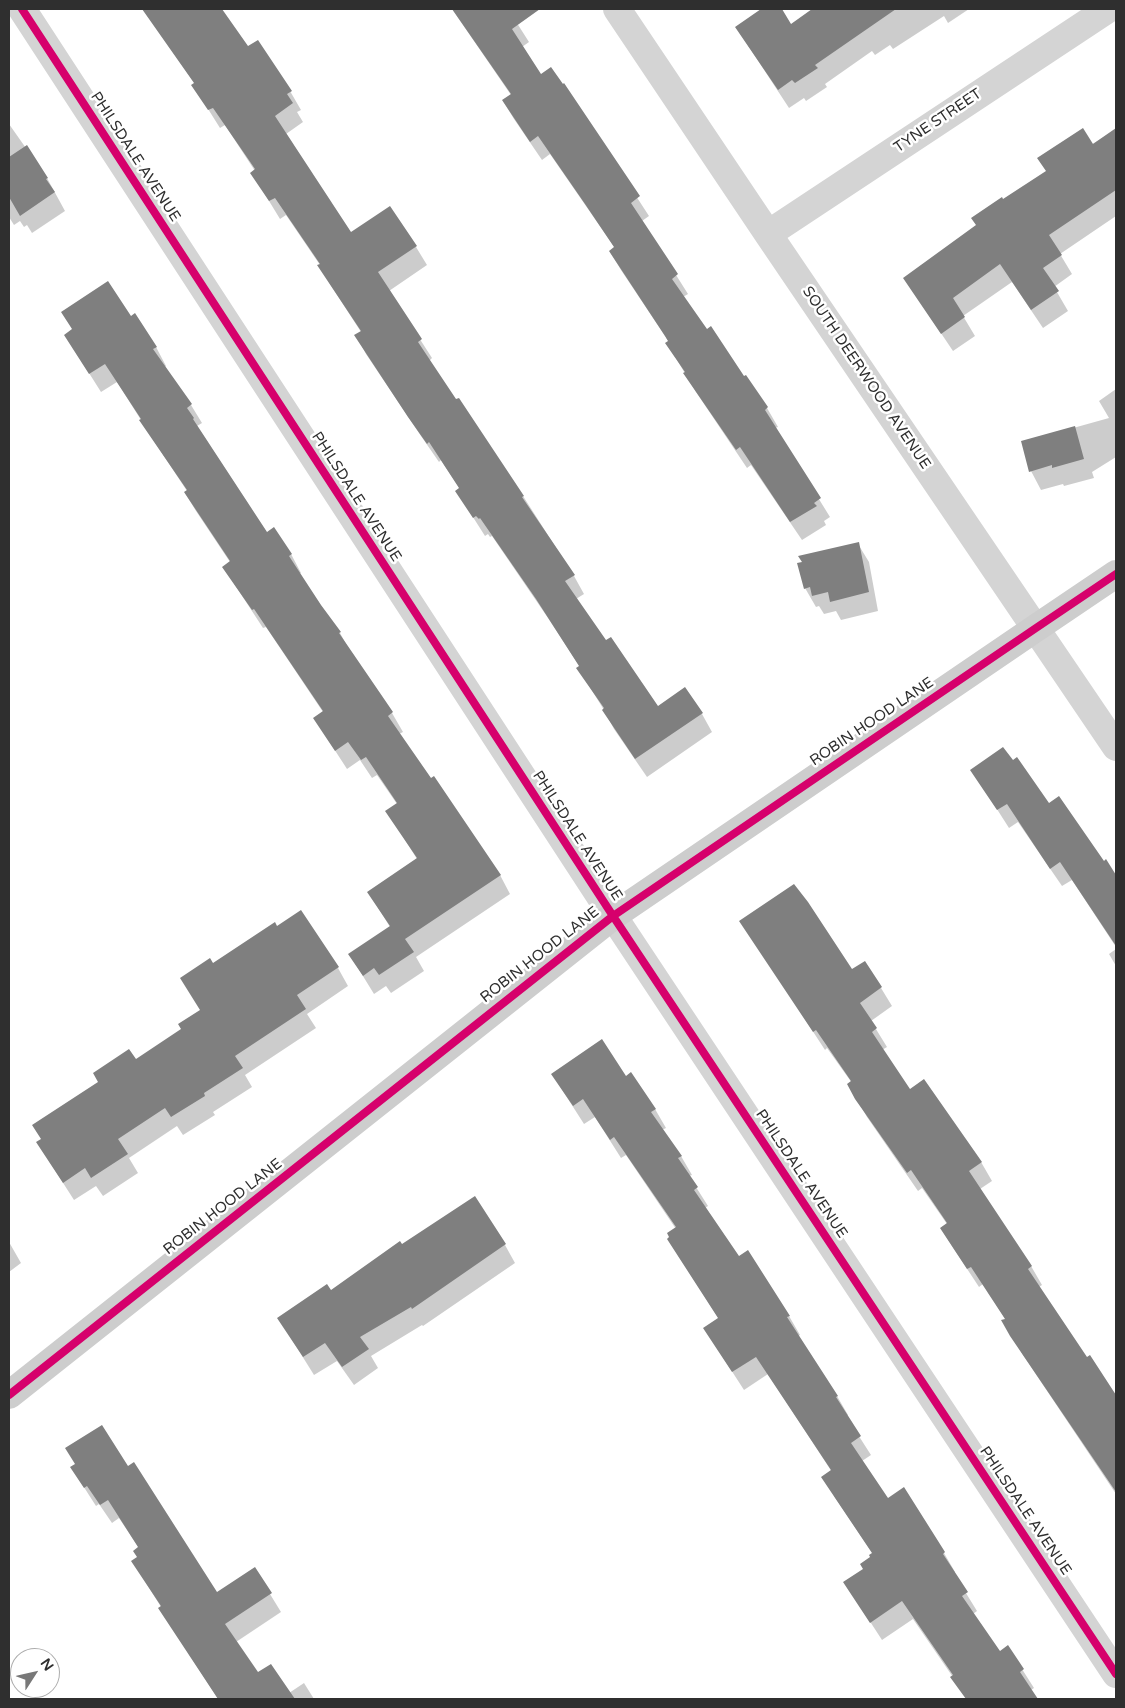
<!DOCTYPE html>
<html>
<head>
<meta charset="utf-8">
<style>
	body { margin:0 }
	#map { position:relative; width:1125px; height:1708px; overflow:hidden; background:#fff; font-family:"Varela Round",sans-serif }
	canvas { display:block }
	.frame { position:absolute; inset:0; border:10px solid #2f2f2f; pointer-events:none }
	.north { position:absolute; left:10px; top:1648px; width:50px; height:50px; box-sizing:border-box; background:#fff; border:1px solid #acacac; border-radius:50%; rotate:55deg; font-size:14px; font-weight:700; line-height:20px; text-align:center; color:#2f2f2f }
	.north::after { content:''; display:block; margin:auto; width:18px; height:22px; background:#787878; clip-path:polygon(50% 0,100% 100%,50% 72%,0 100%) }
</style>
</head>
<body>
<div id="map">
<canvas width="1125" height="1708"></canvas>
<div class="frame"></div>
<div class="north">N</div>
</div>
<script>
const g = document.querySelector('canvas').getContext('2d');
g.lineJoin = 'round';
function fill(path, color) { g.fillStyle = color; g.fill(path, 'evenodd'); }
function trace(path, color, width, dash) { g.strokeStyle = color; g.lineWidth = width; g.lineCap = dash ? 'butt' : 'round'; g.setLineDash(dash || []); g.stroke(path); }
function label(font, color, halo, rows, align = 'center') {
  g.font = font + ' "Varela Round",sans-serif'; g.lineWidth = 5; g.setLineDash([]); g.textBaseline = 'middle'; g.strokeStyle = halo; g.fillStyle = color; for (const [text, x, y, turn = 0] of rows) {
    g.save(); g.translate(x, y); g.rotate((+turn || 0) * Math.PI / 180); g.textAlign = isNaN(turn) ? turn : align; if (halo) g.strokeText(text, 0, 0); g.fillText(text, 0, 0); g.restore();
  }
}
fill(new Path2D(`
	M 143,9 L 221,9 L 248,48 L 290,91 L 301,110 L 297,112 L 303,122 L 286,134 L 350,234 L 416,247 L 427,265 L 389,291 L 432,358 L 429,361 L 523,496 L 574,576 L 584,594 L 576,599 L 606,642 L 658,708 L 702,714 L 712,732 L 647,777 L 614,729 L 604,710 L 578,668 L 580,667 L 548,618 L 492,536 L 490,537 L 488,534 L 485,536 L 457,492 L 460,489 L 441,460 L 439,462 L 421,436 L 366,354 L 356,335 L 361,332 L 330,284 L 320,265 L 286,215 L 280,219 L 252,173 L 255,171 L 225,125 L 220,128 L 193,85 L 198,88 Z
	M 452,9 L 508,9 L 529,42 L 522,47 L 541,75 L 564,85 L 649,216 L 642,221 L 688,294 L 683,297 L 707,330 L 744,378 L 746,377 L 767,408 L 778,427 L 775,428 L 830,517 L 824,521 L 826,525 L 802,540 L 751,465 L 747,468 L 696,392 L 667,343 L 669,342 L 621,270 L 610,252 L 615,248 L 550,154 L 542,160 L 514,119 L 503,101 L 511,95 Z
	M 763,9 L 769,9 L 777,20 L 802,27 L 830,9 L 969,9 L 948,23 L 944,16 L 893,49 L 890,45 L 875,55 L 872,51 L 825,84 L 827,87 L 806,101 L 804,98 L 789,108 L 736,27 Z
	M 9,124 L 47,178 L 65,211 L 32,233 L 27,225 L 24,227 L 20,221 L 14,225 L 9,217 Z
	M 1116,129 L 1116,216 L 1060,254 L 1072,274 L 1054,287 L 1068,311 L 1043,328 L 1012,282 L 963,316 L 975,336 L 953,351 L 916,296 L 978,226 L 1003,201 Z
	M 130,317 L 156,347 L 166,366 L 165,367 L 191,405 L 202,423 L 197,426 L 267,533 L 291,554 L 301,573 L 299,574 L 340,633 L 350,651 L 392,713 L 403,732 L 399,734 L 500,875 L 510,894 L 416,957 L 424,971 L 391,993 L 386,986 L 374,994 L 350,955 L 390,927 L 369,893 L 417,859 L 387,811 L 397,804 L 377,775 L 372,778 L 360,760 L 347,769 L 314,718 L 323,712 L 266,627 L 263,628 L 235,585 L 224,567 L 230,562 L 196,511 L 185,493 L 187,491 L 152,438 L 141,420 L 117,382 L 101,392 L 65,335 Z
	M 1116,389 L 1116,457 L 1092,472 L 1094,478 L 1064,486 L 1063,484 L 1041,490 L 1031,471 L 1023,442 L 1109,418 L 1099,401 Z
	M 858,544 L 869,562 L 878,611 L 841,620 L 836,611 L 824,614 L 819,606 L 816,607 L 805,588 Z
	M 972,770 L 1049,805 L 1104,862 L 1106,861 L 1116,877 L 1116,947 L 1072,880 L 1062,886 L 1018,822 L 1009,828 Z
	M 741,921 L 852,971 L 864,963 L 881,988 L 892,1006 L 871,1021 L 887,1047 L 882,1050 L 909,1090 L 981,1162 L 992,1181 L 980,1189 L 1031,1266 L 1042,1285 L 1039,1287 L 1087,1359 L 1089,1357 L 1116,1398 L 1116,1494 L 1023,1355 L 1003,1321 L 1006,1320 L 983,1284 L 979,1287 L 952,1246 L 941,1228 L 947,1224 L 922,1188 L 918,1191 L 867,1117 L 849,1085 L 852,1083 L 827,1048 L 825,1050 Z
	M 277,927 L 338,968 L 348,986 L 307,1014 L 316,1028 L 245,1075 L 252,1087 L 213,1112 L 215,1115 L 183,1135 L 177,1126 L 129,1158 L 138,1173 L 103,1196 L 96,1186 L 74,1200 L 49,1161 L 136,1060 L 183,1029 L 201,1011 L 212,964 Z
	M 1116,949 L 1116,966 L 1109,954 Z
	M 552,1074 L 626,1077 L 655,1109 L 666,1128 L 662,1130 L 681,1156 L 692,1175 L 689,1176 L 708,1206 L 705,1208 L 738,1258 L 789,1316 L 800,1335 L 798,1336 L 837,1396 L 848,1415 L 846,1416 L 871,1455 L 862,1461 L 888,1500 L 944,1553 L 955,1572 L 953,1572 L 977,1611 L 973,1614 L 999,1653 L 1008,1647 L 1034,1688 L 1031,1690 L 1036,1699 L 968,1699 L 913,1619 L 882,1640 L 845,1583 L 864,1569 L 873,1554 L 834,1496 L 832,1472 L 768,1374 L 744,1390 L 704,1328 L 719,1319 L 668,1239 L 676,1229 L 626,1155 L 621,1158 L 595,1117 L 584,1124 Z
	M 9,1242 L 21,1263 L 9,1272 Z
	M 505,1245 L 515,1263 L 423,1326 L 422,1325 L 371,1356 L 378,1368 L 354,1385 L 337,1361 L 314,1375 L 279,1319 L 330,1292 L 402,1246 Z
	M 71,1467 L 127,1468 L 217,1594 L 254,1568 L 281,1612 L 236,1642 L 258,1674 L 289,1693 L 304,1683 L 314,1699 L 218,1699 L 171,1626 L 161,1607 L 133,1562 L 138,1558 L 139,1548 L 119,1518 L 112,1523 L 99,1504 L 96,1506 Z`), '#0003');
fill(new Path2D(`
	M 142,9 L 222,9 L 248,46 L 258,40 L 292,91 L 287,94 L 293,103 L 275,116 L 351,232 L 390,206 L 417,246 L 378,272 L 422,339 L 418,342 L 456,399 L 459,398 L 524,496 L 522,497 L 575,575 L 565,581 L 606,640 L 611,637 L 658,706 L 685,687 L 703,713 L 635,759 L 602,710 L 604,708 L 576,668 L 579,666 L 536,599 L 480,518 L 479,519 L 476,516 L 473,518 L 455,491 L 459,488 L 429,442 L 427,444 L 408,417 L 354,335 L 361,331 L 317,265 L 320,264 L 275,198 L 269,201 L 250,173 L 255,169 L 213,108 L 208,110 L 191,85 L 194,83 Z
	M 452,9 L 540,9 L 512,29 L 541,74 L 551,67 L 563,84 L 564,83 L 640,196 L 631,203 L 678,274 L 672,279 L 707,329 L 711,326 L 744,376 L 746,375 L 768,407 L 765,410 L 821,498 L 814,503 L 817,506 L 790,522 L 740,447 L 736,450 L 683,373 L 685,372 L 665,343 L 668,341 L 665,336 L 609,251 L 614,247 L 585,204 L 538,136 L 530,142 L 502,100 L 511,94 Z
	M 761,9 L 782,9 L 791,24 L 812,9 L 896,9 L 815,65 L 818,68 L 795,83 L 792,80 L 778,90 L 735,27 Z
	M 1083,128 L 1093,144 L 1116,128 L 1116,190 L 1049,235 L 1062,255 L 1043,268 L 1059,291 L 1031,310 L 1000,264 L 953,298 L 965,317 L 941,334 L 903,278 L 976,225 L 971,218 L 1002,197 L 1003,199 L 1046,171 L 1037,158 Z
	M 27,145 L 48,178 L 46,179 L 55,192 L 20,216 L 9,197 L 9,157 Z
	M 108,281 L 131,316 L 135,313 L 157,347 L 153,349 L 192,404 L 187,408 L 194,418 L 193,419 L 267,532 L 274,527 L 292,554 L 289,556 L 321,605 L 341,632 L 339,633 L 393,712 L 388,716 L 431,778 L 434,776 L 501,875 L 405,939 L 414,952 L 379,975 L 374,968 L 363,976 L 348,954 L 390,926 L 367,892 L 417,858 L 385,811 L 397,803 L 366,757 L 361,760 L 348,742 L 335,751 L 313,718 L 323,711 L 254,609 L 252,610 L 222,567 L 230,561 L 184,492 L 187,490 L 139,420 L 141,419 L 105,364 L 89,374 L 64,335 L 72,329 L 61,312 Z
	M 1075,426 L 1084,459 L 1052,468 L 1052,465 L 1029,472 L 1021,441 Z
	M 859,542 L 869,592 L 830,602 L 828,592 L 812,596 L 810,587 L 804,589 L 797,563 L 802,562 L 798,556 Z
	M 1003,747 L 1013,760 L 1017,757 L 1049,803 L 1059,796 L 1104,861 L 1106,859 L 1116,875 L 1116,946 L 1060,862 L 1050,869 L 1007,804 L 997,810 L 970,770 Z
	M 794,884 L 808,902 L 852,969 L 865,961 L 882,987 L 860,1003 L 877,1028 L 872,1032 L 910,1089 L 924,1079 L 982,1162 L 969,1171 L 1032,1266 L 1028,1269 L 1087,1357 L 1090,1355 L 1116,1395 L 1116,1492 L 1010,1336 L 1001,1320 L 1005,1319 L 971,1267 L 967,1269 L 940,1228 L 947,1223 L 911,1170 L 907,1173 L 855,1099 L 847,1084 L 851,1081 L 816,1030 L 813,1032 L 739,921 Z
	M 301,910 L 339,967 L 297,995 L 306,1009 L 235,1056 L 243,1068 L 204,1093 L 205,1096 L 171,1117 L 165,1108 L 118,1139 L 128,1154 L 91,1178 L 85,1168 L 63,1183 L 36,1142 L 41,1139 L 32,1125 L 98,1082 L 93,1073 L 129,1049 L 136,1059 L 181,1029 L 178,1024 L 200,1010 L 180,978 L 210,958 L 213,963 L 275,922 L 277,926 Z
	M 602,1039 L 626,1076 L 631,1072 L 656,1109 L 651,1112 L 682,1156 L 678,1158 L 698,1187 L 694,1190 L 739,1256 L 748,1250 L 790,1316 L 787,1317 L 838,1396 L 836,1397 L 861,1436 L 851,1443 L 888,1498 L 904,1487 L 945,1552 L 943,1554 L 968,1592 L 962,1596 L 1000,1651 L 1008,1645 L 1024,1669 L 1020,1672 L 1038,1699 L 966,1699 L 950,1677 L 953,1675 L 902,1601 L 870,1623 L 843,1582 L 863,1569 L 860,1564 L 870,1557 L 869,1555 L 872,1553 L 821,1477 L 831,1470 L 756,1357 L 732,1372 L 703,1328 L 718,1318 L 667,1239 L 669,1237 L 667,1233 L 676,1227 L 614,1137 L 610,1140 L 583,1099 L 573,1106 L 551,1074 Z
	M 475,1196 L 506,1244 L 412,1309 L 411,1307 L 360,1337 L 369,1349 L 342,1367 L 325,1343 L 303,1357 L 277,1318 L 327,1284 L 331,1290 L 400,1241 L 402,1244 Z
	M 102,1425 L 128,1466 L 134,1462 L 217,1592 L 255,1567 L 272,1593 L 225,1624 L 258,1672 L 271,1664 L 295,1699 L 218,1699 L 158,1608 L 161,1606 L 131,1561 L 137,1557 L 133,1551 L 138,1547 L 108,1500 L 100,1505 L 87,1486 L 84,1488 L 70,1467 L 75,1464 L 65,1448 Z`), '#7f7f7f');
trace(new Path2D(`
	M 22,9 L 613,916 L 1116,1674
	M 617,9 L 768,234 L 1116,747
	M 768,234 L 1108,9`), '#d4d4d4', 28);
trace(new Path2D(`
	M 9,1395 L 613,916 L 1036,628 L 1116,574`), '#cdcdcd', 28);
trace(new Path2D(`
	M 22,9 L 613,916 L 1116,1674
	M 9,1395 L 613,916 L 1036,628 L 1116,574`), '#d6006c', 8);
label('15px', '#2f2f2f', '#fff', [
	["TYNE STREET",938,121,-34],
	["PHILSDALE AVENUE",135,157,57],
	["SOUTH DEERWOOD AVENUE",866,378,56],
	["PHILSDALE AVENUE",356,497,57],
	["ROBIN HOOD LANE",872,722,-34],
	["PHILSDALE AVENUE",577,836,57],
	["ROBIN HOOD LANE",540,955,-38],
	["PHILSDALE AVENUE",801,1174,56],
	["ROBIN HOOD LANE",223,1207,-38],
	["PHILSDALE AVENUE",1025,1511,56]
]);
</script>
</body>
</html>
